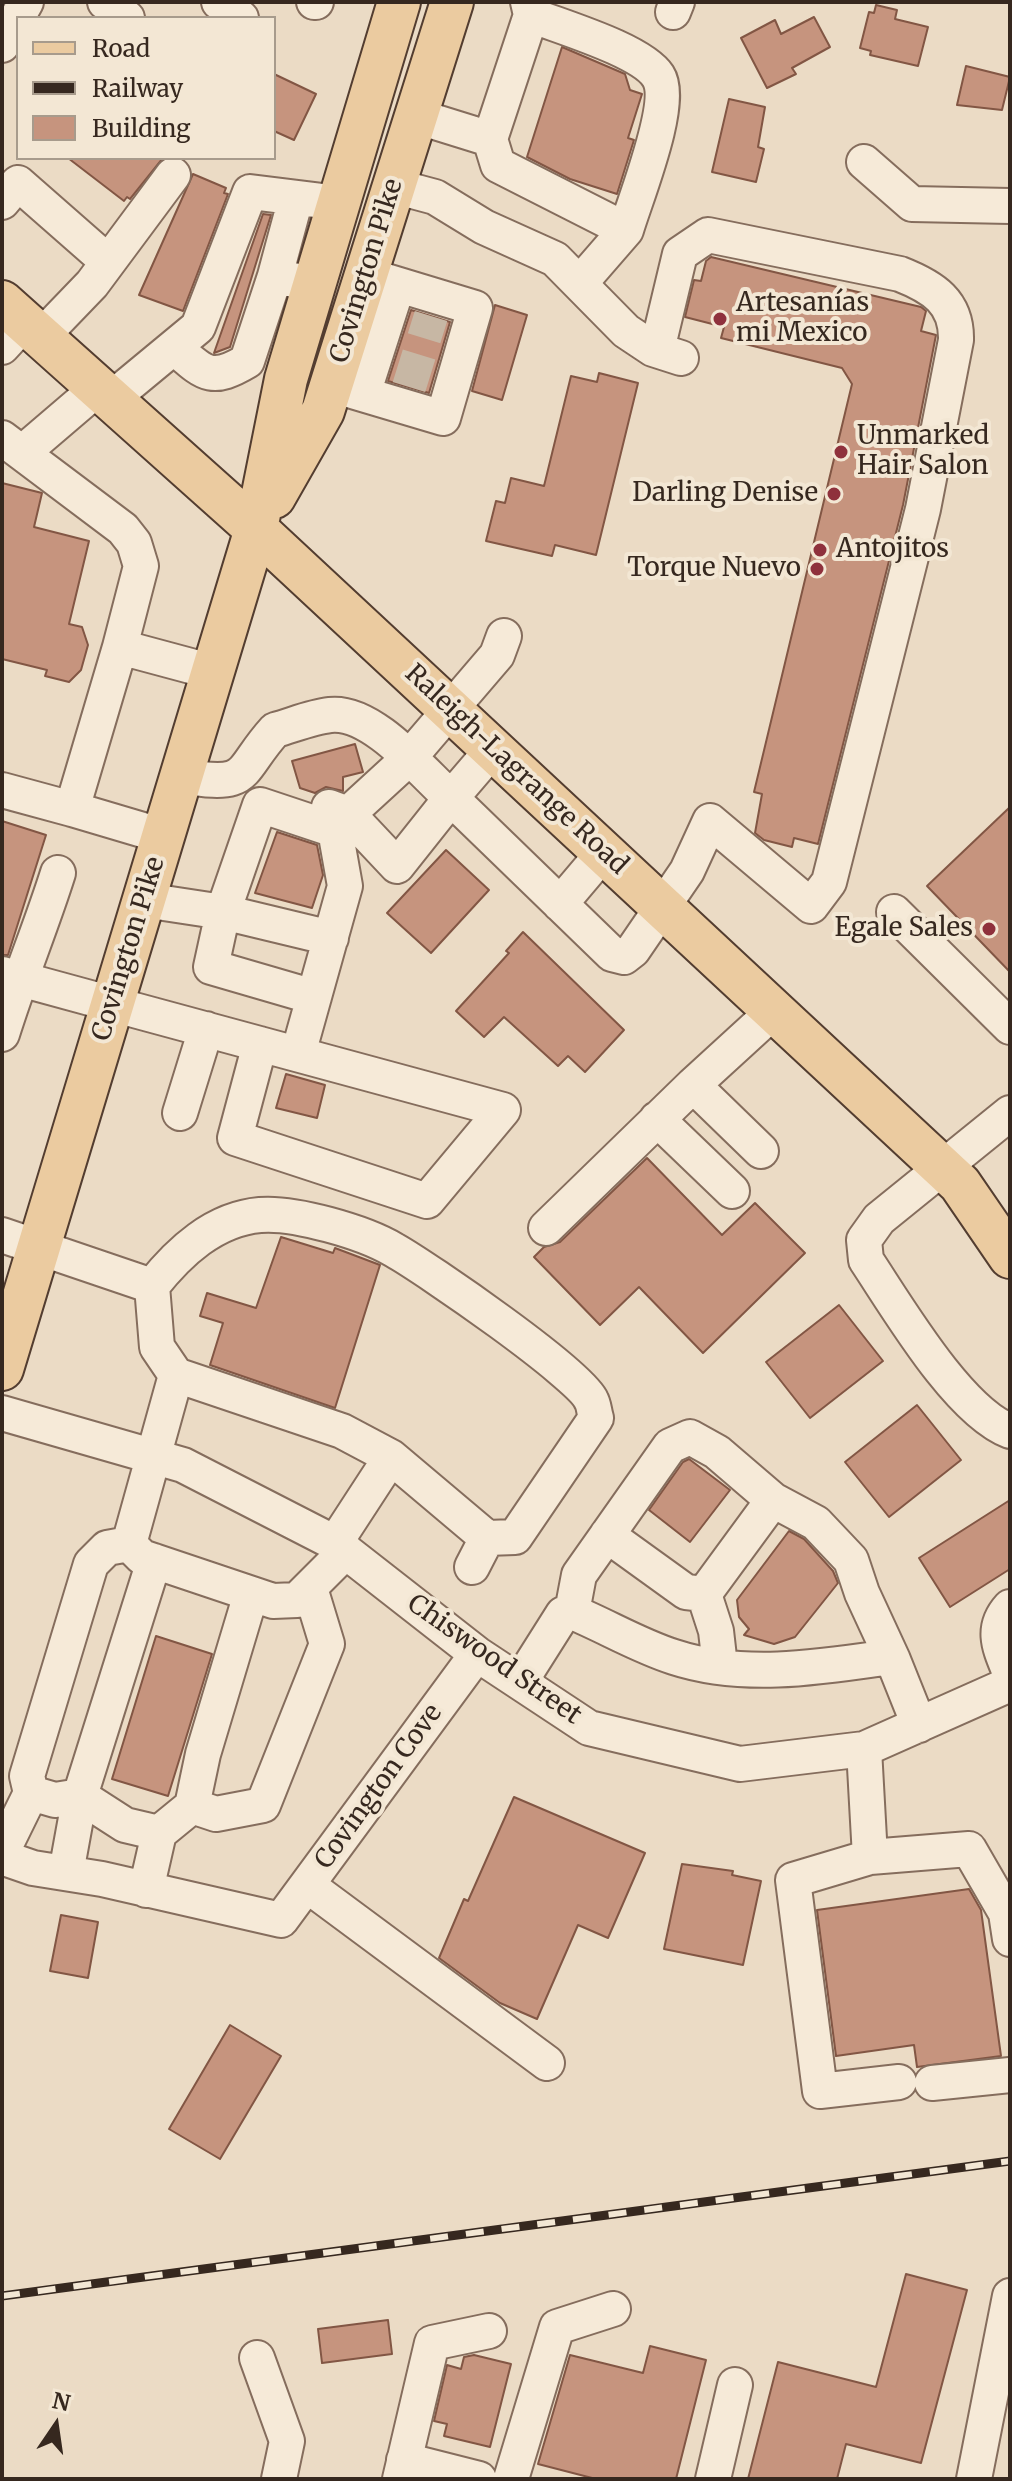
<!DOCTYPE html>
<html>
<head>
<meta charset="utf-8">
<style>
	body { margin:0 }
	#map { position:relative; width:1012px; height:2481px; overflow:hidden; background:#ebdbc5; font-family:Merriweather,serif }
	canvas { display:block }
	.frame { position:absolute; inset:0; border:4px solid #36281f; pointer-events:none }
	.legend { position:absolute; left:16px; top:16px; width:260px; height:144px; box-sizing:border-box; background:#f3e7d4; border:2px solid #a79b8c; margin:0; padding:10px 14px; list-style:none; font-size:24px; color:#36281f }
	.legend li { display:flex; align-items:center; gap:16px; height:40px }
	.legend b { width:40px; border:2px solid #a79b8c }
	.north { position:absolute; left:16px; top:2385px; width:80px; height:80px; -webkit-text-stroke:6px #f3e7d4; paint-order:stroke; rotate:13deg; font-size:22px; font-weight:700; line-height:32px; text-align:center; color:#36281f }
	.north::after { content:''; display:block; margin:auto; width:28px; height:36px; background:#36281f; clip-path:polygon(50% 0,100% 100%,50% 72%,0 100%) }
</style>
</head>
<body>
<div id="map">
<canvas width="1012" height="2481"></canvas>
<div class="frame"></div>
<ul class="legend">
<li><b style="height:10px;background:#ebcba0"></b>Road</li>
<li><b style="height:10px;background:#36281f"></b>Railway</li>
<li><b style="height:22px;background:#c6947e"></b>Building</li>
</ul>
<div class="north">N</div>
</div>
<script>
const g = document.querySelector('canvas').getContext('2d');
g.lineJoin = 'round';
function fill(path, color) { g.fillStyle = color; g.fill(path, 'evenodd'); }
function trace(path, color, width, dash) { g.strokeStyle = color; g.lineWidth = width; g.lineCap = dash ? 'butt' : 'round'; g.setLineDash(dash || []); g.stroke(path); }
function label(font, color, halo, rows, align = 'center') {
  g.font = font + ' Merriweather,serif'; g.lineWidth = 8; g.setLineDash([]); g.textBaseline = 'middle'; g.strokeStyle = halo; g.fillStyle = color; for (const [text, x, y, turn = 0] of rows) {
    g.save(); g.translate(x, y); g.rotate((+turn || 0) * Math.PI / 180); g.textAlign = isNaN(turn) ? turn : align; if (halo) g.strokeText(text, 0, 0); g.fillText(text, 0, 0); g.restore();
  }
}
const building = new Path2D(`
	M 876,5 L 897,10 L 895,19 L 928,27 L 918,66 L 870,55 L 871,51 L 860,48 L 869,12 L 874,13 Z
	M 814,17 L 830,47 L 792,68 L 796,74 L 767,88 L 741,38 L 775,20 L 781,34 Z
	M 562,47 L 625,74 L 630,90 L 642,94 L 628,138 L 634,140 L 617,194 L 570,179 L 527,157 Z
	M 966,66 L 1010,77 L 1002,110 L 957,105 Z
	M 274,74 L 316,94 L 294,140 L 274,131 Z
	M 729,99 L 765,107 L 758,147 L 764,149 L 756,182 L 712,172 Z
	M 68,158 L 163,158 L 130,199 L 127,197 L 124,201 Z
	M 193,174 L 226,188 L 224,193 L 228,194 L 183,311 L 139,295 Z
	M 263,214 L 271,215 L 230,347 L 214,353 Z
	M 711,257 L 921,307 L 926,311 L 921,331 L 936,335 L 903,505 L 818,844 L 794,838 L 792,847 L 764,840 L 755,833 L 762,794 L 754,792 L 852,384 L 842,368 L 721,338 L 724,327 L 685,317 L 694,280 L 701,281 L 706,261 Z
	M 495,305 L 527,315 L 502,400 L 472,391 Z
	M 411,310 L 450,322 L 429,393 L 388,381 Z
	M 599,373 L 638,383 L 596,555 L 555,545 L 552,556 L 486,541 L 496,501 L 505,503 L 511,478 L 544,486 L 571,376 L 597,382 Z
	M 2,483 L 42,493 L 34,527 L 89,541 L 69,624 L 82,627 L 88,645 L 81,670 L 69,682 L 45,676 L 47,670 L 2,659 Z
	M 355,744 L 363,772 L 343,777 L 343,791 L 326,787 L 315,793 L 300,788 L 292,761 Z
	M 1010,807 L 1010,972 L 927,886 Z
	M 2,821 L 46,835 L 8,955 L 2,955 Z
	M 277,832 L 317,845 L 323,875 L 312,908 L 255,893 Z
	M 446,850 L 489,890 L 431,953 L 387,913 Z
	M 523,932 L 624,1030 L 585,1072 L 568,1056 L 558,1066 L 504,1017 L 484,1037 L 456,1011 L 509,953 L 506,951 Z
	M 286,1074 L 325,1085 L 317,1118 L 276,1108 Z
	M 647,1158 L 722,1235 L 755,1203 L 805,1253 L 703,1353 L 639,1287 L 600,1325 L 534,1257 L 544,1247 L 560,1242 Z
	M 281,1237 L 333,1253 L 335,1248 L 380,1265 L 335,1408 L 210,1365 L 223,1323 L 200,1316 L 207,1293 L 256,1308 Z
	M 839,1305 L 883,1361 L 810,1418 L 766,1362 Z
	M 917,1405 L 961,1460 L 889,1517 L 845,1462 Z
	M 689,1459 L 730,1490 L 690,1542 L 649,1510 L 683,1462 Z
	M 1010,1500 L 1010,1569 L 950,1607 L 919,1558 Z
	M 789,1531 L 804,1539 L 833,1571 L 838,1583 L 795,1637 L 774,1644 L 744,1635 L 749,1629 L 739,1617 L 737,1600 Z
	M 156,1636 L 212,1654 L 168,1796 L 112,1779 Z
	M 514,1797 L 645,1853 L 608,1938 L 578,1925 L 537,2019 L 500,2003 L 439,1958 L 464,1899 L 468,1901 Z
	M 682,1864 L 733,1871 L 732,1875 L 761,1881 L 743,1965 L 664,1949 Z
	M 969,1889 L 981,1910 L 1001,2056 L 917,2067 L 914,2045 L 836,2056 L 817,1910 Z
	M 61,1915 L 98,1922 L 88,1978 L 50,1971 Z
	M 230,2025 L 281,2056 L 220,2159 L 169,2129 Z
	M 906,2274 L 967,2290 L 921,2463 L 846,2444 L 837,2479 L 748,2479 L 778,2362 L 876,2387 Z
	M 388,2320 L 392,2354 L 322,2363 L 318,2329 Z
	M 650,2346 L 706,2360 L 676,2479 L 596,2479 L 538,2464 L 570,2355 L 643,2373 Z
	M 474,2355 L 511,2364 L 490,2447 L 444,2436 L 447,2424 L 434,2421 L 447,2365 L 461,2369 L 464,2357 Z`);
fill(building, '#c6947e');
trace(building, '#825644', 2);
trace(new Path2D(`
	M 409,387 L 431,316`), '#c7b7a4', 34, [34, 17]);
const minor = new Path2D(`
	M 105,2 L 127,18
	M 219,2 L 241,18
	M 314,2 L 316,2
	M 673,12 L 677,2
	M 531,15 C 561,27 641,50 658,76 C 675,102 635,199 626,230
	M 2,45 L 26,2
	M 416,116 L 490,139 L 531,15 L 528,2
	M 490,139 L 498,165 L 626,230 L 580,283
	M 864,162 L 912,204 L 1010,206
	M 394,186 L 435,197 L 484,227 L 555,259 L 626,331 L 653,349 L 681,358
	M 296,198 L 275,276 L 298,281
	M 2,202 L 18,183 L 108,262
	M 41,337 L 92,284 L 173,175
	M 2,347 L 25,322
	M 174,347 C 204,373 210,383 247,361 L 275,276
	M 332,385 L 443,418 L 475,308 L 366,275
	M 363,394 L 398,285
	M 111,399 L 198,327 L 250,192 L 339,203
	M 2,438 L 123,529 L 134,543 L 141,566 L 120,647
	M 22,453 L 98,388
	M 493,749 L 451,798 L 612,954 L 624,957 L 633,950 L 687,871 L 710,821 L 811,906 L 829,882 L 923,509 L 956,340 C 957,302 933,287 900,274 L 708,235 L 680,254 L 657,350
	M 181,776 C 253,788 236,773 275,730 C 293,725 312,717 330,715 C 372,710 422,772 451,798 L 397,866 L 348,814
	M 2,790 L 72,809
	M 329,807 L 348,814 L 408,759 L 497,655 L 504,636
	M 163,836 L 72,809 L 120,647 L 213,672
	M 144,900 L 223,912 L 331,938
	M 560,904 L 604,852
	M 894,912 L 1010,1027
	M 2,974 L 112,1004 L 503,1110 L 427,1201 L 235,1138 L 260,1044
	M 2,1034 C 19,979 41,927 58,873
	M 298,1054 L 345,886 L 335,830 L 260,805 L 223,912 L 211,967 L 314,997
	M 180,1113 L 206,1029
	M 1010,1113 L 879,1219 L 864,1240 L 866,1260 C 898,1308 958,1411 1010,1431
	M 657,1119 L 732,1191
	M 761,1151 L 693,1085 L 775,1010
	M 546,1228 L 693,1085
	M 2,1235 L 152,1286 L 157,1347 L 176,1375 L 342,1431 L 391,1457 L 487,1538 L 515,1537 L 596,1418 C 594,1412 594,1405 591,1400 C 580,1374 426,1268 394,1250 C 364,1232 294,1212 260,1215 C 214,1219 179,1252 152,1286
	M 176,1375 L 129,1544 L 142,1557 L 273,1601 L 297,1600 L 346,1551
	M 2,1413 L 183,1465 L 335,1543 L 477,1654 L 589,1728 L 740,1764 L 864,1749 L 1010,1684
	M 773,1500 L 816,1523 L 851,1560 L 862,1593 L 893,1660
	M 335,1543 L 391,1457
	M 129,1544 L 107,1548 L 91,1564 L 27,1776 L 31,1793 L 55,1800 L 80,1796 L 154,1561
	M 472,1567 L 487,1538
	M 251,1594 L 203,1754 L 192,1806 L 216,1814 L 263,1805 L 327,1644 L 310,1588
	M 704,1594 L 716,1631 L 720,1666
	M 1010,1607 C 990,1629 1000,1648 1010,1673
	M 572,1612 L 579,1575 L 670,1446 L 690,1437 L 717,1452 L 773,1500 L 704,1594 L 686,1592 L 607,1535
	M 520,1682 L 563,1614 L 572,1612 C 606,1626 639,1646 674,1657 C 741,1679 815,1668 883,1658 L 893,1660 L 919,1725
	M 864,1749 L 870,1857 L 793,1880 L 820,2091 L 899,2082
	M 31,1793 L 4,1848 L 4,1858 L 33,1868 L 102,1879 L 281,1920 L 477,1654
	M 870,1857 L 969,1849 L 1006,1913 L 1010,1939
	M 66,1873 L 80,1796 L 125,1825 L 159,1833 L 192,1806
	M 307,1885 L 547,2063
	M 146,1890 L 159,1833
	M 932,2083 L 1010,2075
	M 257,2358 L 287,2441 L 279,2479
	M 404,2460 L 479,2479
	M 400,2479 L 432,2343 L 489,2331
	M 511,2479 L 557,2327 L 613,2309
	M 713,2479 L 735,2385
	M 974,2479 L 1010,2296`);
const major = new Path2D(`
	M 2,302 L 256,529 L 960,1184 L 1010,1257
	M 274,497 L 323,411 L 452,2
	M 2,1369 L 256,529 L 286,379 L 399,2`);
trace(minor, '#856d5d', 38);
trace(major, '#533d30', 46);
trace(minor, '#f6ead8', 34);
trace(major, '#ebcba0', 42);
const rail = new Path2D(`
	M 2,2296 L 1010,2161`);
trace(rail, '#36281f', 9);
trace(rail, '#f3e7d4', 6, [18]);
for (const [x, y, r, color] of [
	[720,319,8,"#8f313c"],
	[841,452,8,"#8f313c"],
	[834,494,8,"#8f313c"],
	[820,550,8,"#8f313c"],
	[817,569,8,"#8f313c"],
	[989,929,8,"#8f313c"]
]) { const dot = new Path2D(); dot.arc(x, y, r, 0, 2 * Math.PI); g.fillStyle = color; g.fill(dot); trace(dot, '#f3e7d4', 3); }
label('26px', '#36281f', '#f3e7d4', [
	["Covington Pike",367,271,-73],
	["Raleigh-Lagrange Road",516,770,43],
	["Covington Pike",129,949,-73],
	["Chiswood Street",494,1660,35],
	["Covington Cove",379,1787,-54]
]);
label('26px', '#36281f', '#f3e7d4', [
	["Artesanías",736,304],
	["mi Mexico",736,334],
	["Unmarked",857,437],
	["Hair Salon",857,467],
	["Darling Denise",818,494,"right"],
	["Antojitos",836,550],
	["Torque Nuevo",801,569,"right"],
	["Egale Sales",973,929,"right"]
], 'left');
</script>
</body>
</html>
